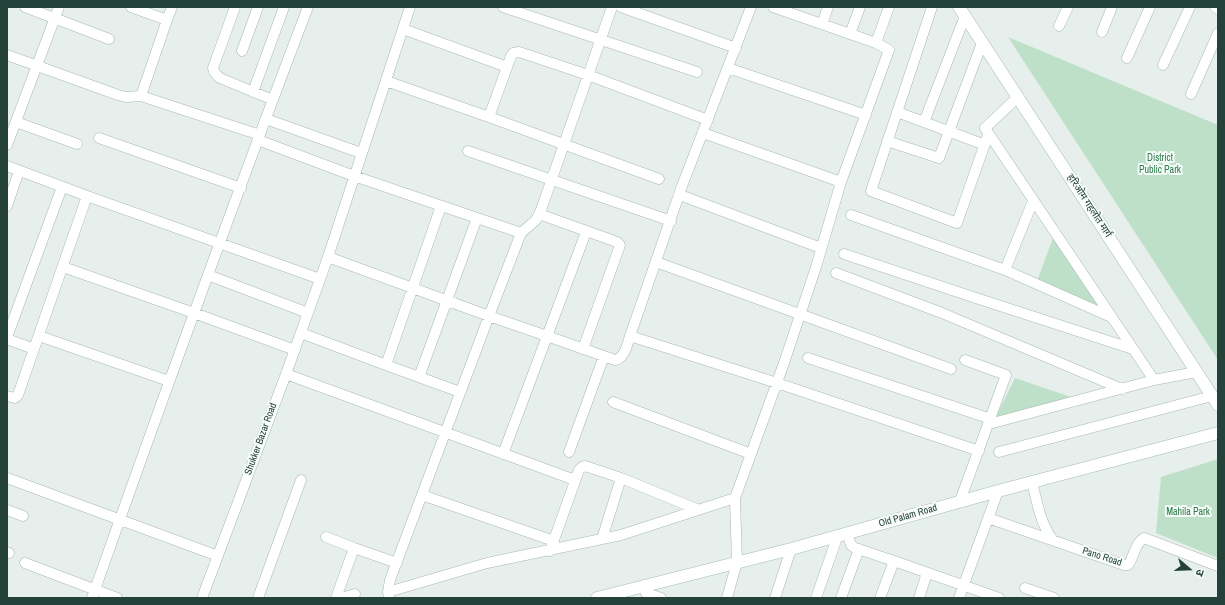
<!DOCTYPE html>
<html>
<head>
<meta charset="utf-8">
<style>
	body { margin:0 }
	#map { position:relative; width:1225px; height:605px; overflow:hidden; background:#e6efeb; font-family:"Archivo Narrow","Noto Sans Devanagari",sans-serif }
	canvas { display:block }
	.frame { position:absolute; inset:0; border:8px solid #24423a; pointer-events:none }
	.north { position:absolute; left:1169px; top:549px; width:40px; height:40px; -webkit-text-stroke:3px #f7fbf9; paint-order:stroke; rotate:109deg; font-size:11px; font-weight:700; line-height:16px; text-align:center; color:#24423a }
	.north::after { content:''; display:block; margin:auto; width:14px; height:18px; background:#24423a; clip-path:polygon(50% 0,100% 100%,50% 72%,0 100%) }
</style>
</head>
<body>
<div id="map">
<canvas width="1225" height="605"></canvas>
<div class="frame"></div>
<div class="north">उ</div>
</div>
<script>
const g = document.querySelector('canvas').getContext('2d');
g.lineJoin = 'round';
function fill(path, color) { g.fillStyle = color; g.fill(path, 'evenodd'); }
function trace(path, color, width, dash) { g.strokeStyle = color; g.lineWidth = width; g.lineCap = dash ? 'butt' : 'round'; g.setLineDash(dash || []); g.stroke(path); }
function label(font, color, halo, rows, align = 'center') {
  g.font = font + ' "Archivo Narrow","Noto Sans Devanagari",sans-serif'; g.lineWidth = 4; g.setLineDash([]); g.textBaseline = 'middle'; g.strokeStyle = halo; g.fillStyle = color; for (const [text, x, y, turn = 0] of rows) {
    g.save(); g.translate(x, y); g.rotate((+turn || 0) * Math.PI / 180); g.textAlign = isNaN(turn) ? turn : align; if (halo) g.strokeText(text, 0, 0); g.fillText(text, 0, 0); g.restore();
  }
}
fill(new Path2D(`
	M 1008,37 L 1218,125 L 1218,360 Z
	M 1053,238 L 1104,311 L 1037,281 Z
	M 1015,378 L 1071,397 L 995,419 Z
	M 1218,459 L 1218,558 L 1156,533 L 1161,477 Z`), '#bfe0c8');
const street = new Path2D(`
	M 25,7 L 109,39
	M 131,7 L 167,20 L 141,96 L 260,135
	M 235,7 L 213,68 C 214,73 216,75 220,78 L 273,100
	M 503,7 L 697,72
	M 621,7 L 736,48
	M 773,7 L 876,43
	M 932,7 L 871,191 L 957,223 L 988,135
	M 1215,7 L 1218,9
	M 965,16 L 924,122 L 985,145
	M 167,20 L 172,7
	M 822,24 L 828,7
	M 1059,26 L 1068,7
	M 403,29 L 507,67
	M 1102,32 L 1112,7
	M 850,34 L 860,7
	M 242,51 L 258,7
	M 7,55 L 118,95 L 126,97 L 141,96
	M 1127,58 L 1150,7
	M 1163,65 L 1190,7
	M 728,68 L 866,115
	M 386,81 L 489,117
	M 253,92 L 284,7
	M 1191,94 L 1218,33
	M 1018,97 L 985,128 L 1154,380
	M 897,112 L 924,122
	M 266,119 L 361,153
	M 16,122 L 77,144
	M 703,133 L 841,182
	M 99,138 L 241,188
	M 258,140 L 354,176 L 521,233
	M 887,141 L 939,158 L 982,43
	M 7,145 L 59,7
	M 468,151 L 671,221
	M 7,166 L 87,196
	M 659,179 L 489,117 L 511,56 L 513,53 L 519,52 L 588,75 L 708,120
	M 680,195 L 821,248
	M 7,206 L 19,171
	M 441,206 L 386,365 L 460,392
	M 539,214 L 617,242 L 620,245 L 583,349
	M 851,215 L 1005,270 L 1111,317
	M 844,254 L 979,299 L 1133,349
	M 328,257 L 489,316 L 547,336 L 615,360 C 625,358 627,345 630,336 L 682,186 L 751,7
	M 656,262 L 951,369
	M 63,267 L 194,313 L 295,350
	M 1005,270 L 1033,201
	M 836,273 L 942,313 L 1122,389
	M 208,275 L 308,313
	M 301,333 L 386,365
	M 39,336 L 169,381
	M 630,336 L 777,383 L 979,451
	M 7,337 L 62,187
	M 7,339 L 34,349
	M 808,358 L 991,419
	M 286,374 L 575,480
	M 419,377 L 477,218
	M 7,396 L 15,398 L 18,395 L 87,196 L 320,279
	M 613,402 L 751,454
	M 989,424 L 1154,380 L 1196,372
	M 569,452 L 604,356
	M 999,452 L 1212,396
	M 503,454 L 586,232
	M 7,478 L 218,556
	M 1032,482 C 1037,502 1040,522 1052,539
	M 422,495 L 554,541
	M 960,501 L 1006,375 L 965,360
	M 7,510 L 23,516
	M 988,518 L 1124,565 L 1128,565 C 1134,557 1135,543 1144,538 L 1218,566
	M 847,533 L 851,545 L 855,548 L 894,561
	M 326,537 L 354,548 L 336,598
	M 602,539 L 621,478
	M 354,548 L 397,563
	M 550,551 L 579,470 L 582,467 L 585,466 L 621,478 L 699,510
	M 7,552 L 9,553
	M 25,563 L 117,598
	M 1025,588 L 1054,598
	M 388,592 L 487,563 L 621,535 L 735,498
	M 646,593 L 661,598
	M 92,598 C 162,400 233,203 308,7
	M 202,598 L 286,374 L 328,257 L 410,7
	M 258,598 L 301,480
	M 341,598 L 355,594
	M 389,598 L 388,592 L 390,580 L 489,316 L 521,233 L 536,220 L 541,210 L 612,7
	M 727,598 L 737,562 L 735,498 L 784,363 L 816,267 L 841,182 L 889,50 L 876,43 L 889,7
	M 775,598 L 791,549
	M 816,598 L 838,535
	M 841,598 L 859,549
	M 880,598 L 894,561 L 999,598
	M 919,598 L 927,573
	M 959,598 L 998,491`);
const secondary = new Path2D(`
	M 959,7 L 1218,405
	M 597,598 L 791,549 L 998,491 L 1218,433`);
trace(street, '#a8b8b2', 11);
trace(secondary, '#a4bbb3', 13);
trace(street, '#fff', 10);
trace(secondary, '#fff', 12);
label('10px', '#2d7a4b', '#f7fbf9', [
	["District",1160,158],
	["Public Park",1160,170],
	["Mahila Park",1188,512]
]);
label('10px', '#24423a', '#f7fbf9', [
	["हरिओम गहलोत मार्ग",1089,206,57],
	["Shukker Bazar Road",261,439,-70],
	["Old Palam Road",908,516,-16],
	["Pano Road",1102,557,18]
]);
</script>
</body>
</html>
